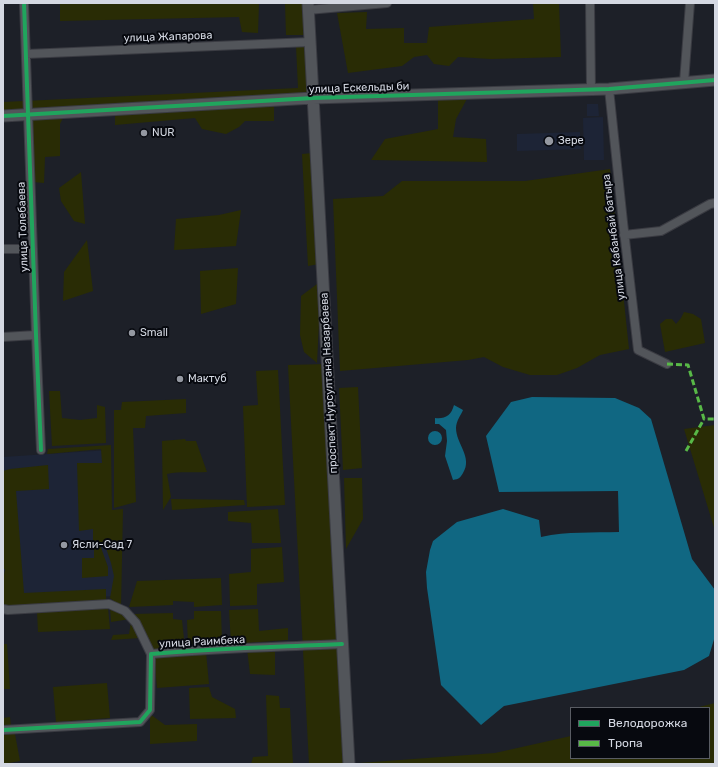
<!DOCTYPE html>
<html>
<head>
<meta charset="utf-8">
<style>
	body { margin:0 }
	#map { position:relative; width:718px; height:767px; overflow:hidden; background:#1d2028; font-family:Rubik,sans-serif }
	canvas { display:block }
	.frame { position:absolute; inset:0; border:4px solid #d4d8e2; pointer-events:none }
	.legend { position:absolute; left:570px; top:707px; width:140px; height:52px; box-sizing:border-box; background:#07090f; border:1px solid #595c63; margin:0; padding:5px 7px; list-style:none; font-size:12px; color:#d4d8e2 }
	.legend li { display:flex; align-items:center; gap:8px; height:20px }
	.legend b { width:20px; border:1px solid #595c63 }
</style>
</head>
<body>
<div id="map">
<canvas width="718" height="767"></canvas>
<div class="frame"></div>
<ul class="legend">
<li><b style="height:5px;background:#20a55d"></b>Велодорожка</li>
<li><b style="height:5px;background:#58b947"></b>Тропа</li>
</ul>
</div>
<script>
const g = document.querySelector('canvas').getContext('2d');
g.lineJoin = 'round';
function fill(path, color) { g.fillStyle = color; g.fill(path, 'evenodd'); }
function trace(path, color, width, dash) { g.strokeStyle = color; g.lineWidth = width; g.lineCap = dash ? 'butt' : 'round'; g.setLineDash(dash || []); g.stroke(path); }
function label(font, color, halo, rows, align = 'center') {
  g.font = font + ' Rubik,sans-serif'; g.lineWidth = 4; g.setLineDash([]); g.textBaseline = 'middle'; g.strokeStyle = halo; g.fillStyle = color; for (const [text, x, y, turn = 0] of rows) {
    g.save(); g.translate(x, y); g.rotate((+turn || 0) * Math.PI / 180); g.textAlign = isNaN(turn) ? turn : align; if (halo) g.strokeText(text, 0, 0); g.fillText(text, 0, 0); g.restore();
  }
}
fill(new Path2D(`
	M 587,104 L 598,104 L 599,116 L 587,116 Z
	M 603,117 L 604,160 L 584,160 L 583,118 Z
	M 580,132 L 581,149 L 517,151 L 517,134 Z
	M 109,450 L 117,596 L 3,601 L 3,457 Z`), '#1d2436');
fill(new Path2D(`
	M 60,3 L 259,3 L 258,33 L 242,32 L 239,17 L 60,21 Z
	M 285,3 L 305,3 L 306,35 L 286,35 Z
	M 533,3 L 559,3 L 561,57 L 491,59 L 458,57 L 449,66 L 434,64 L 427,55 L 414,57 L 402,66 L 348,73 L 337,13 L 367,12 L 366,29 L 404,28 L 404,43 L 427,43 L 429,27 L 534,19 Z
	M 308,45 L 310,95 L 3,112 L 3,102 L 298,88 L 296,46 Z
	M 468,97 L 456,119 L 453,137 L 486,139 L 487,162 L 371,160 L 385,139 L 438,129 L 438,98 Z
	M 274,103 L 274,121 L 245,121 L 239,127 L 226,134 L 202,129 L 195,118 L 115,125 L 115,113 Z
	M 64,116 L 60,124 L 60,156 L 45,157 L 44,183 L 33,182 L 32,118 Z
	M 313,153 L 319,264 L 308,266 L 302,154 Z
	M 610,169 L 629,349 L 600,355 L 577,368 L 557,375 L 530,375 L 503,367 L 484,357 L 468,360 L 340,371 L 333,199 L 383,196 L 402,181 L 525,181 Z
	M 81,172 L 85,224 L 74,221 L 61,201 L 59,188 Z
	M 241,210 L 236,246 L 174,250 L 176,219 L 219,215 Z
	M 87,240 L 93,291 L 63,301 L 64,272 Z
	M 238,268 L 236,304 L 201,314 L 200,271 Z
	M 321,281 L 317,363 L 304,352 L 300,335 L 301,296 Z
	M 684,312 L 693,314 L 701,319 L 705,343 L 665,352 L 660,324 L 666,319 L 672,319 L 676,324 L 681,318 Z
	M 327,364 L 349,764 L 309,764 L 288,365 Z
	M 278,370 L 285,505 L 247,507 L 243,406 L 258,405 L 256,371 Z
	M 358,387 L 362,468 L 343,470 L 339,388 Z
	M 49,391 L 60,391 L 62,418 L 80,420 L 97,418 L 97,405 L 105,407 L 106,443 L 52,446 Z
	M 186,399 L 186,413 L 146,416 L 145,428 L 133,428 L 136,502 L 114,508 L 114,410 L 121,410 L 122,402 Z
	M 715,425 L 715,531 L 684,429 Z
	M 185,439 L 186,441 L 196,441 L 207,472 C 193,473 180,471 167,474 L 171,497 L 163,510 L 162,441 Z
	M 111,445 L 112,510 L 123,509 L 121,607 L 110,598 L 114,576 L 111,563 L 104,542 L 93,542 L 93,529 L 79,531 L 77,463 L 102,463 L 101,449 L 47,454 L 48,449 Z
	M 48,465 L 49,489 L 16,491 L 24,593 L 106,589 L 106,601 L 20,607 L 3,605 L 3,581 L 5,569 L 3,569 L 3,471 L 10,469 Z
	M 344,478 L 362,478 L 363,519 L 346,549 Z
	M 171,499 L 244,500 L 245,505 L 172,510 Z
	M 278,509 L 281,543 L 252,543 L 251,523 L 228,521 L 228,512 Z
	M 94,545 L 100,545 L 108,567 L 108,576 L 82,578 L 82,558 L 94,558 Z
	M 282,547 L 284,582 L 257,584 L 257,605 L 230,606 L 229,574 L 251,572 L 251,549 Z
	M 221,578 L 222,605 L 194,607 L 194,602 L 173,601 L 173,605 L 129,607 L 137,581 Z
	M 110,607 L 130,619 L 111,622 Z
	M 108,608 L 110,629 L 38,632 L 37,612 Z
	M 258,609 L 259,631 L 288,628 L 288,640 L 231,644 L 229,610 Z
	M 194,611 L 221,611 L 222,641 L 188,645 L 187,620 L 194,619 Z
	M 173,613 L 173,619 L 182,620 L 185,648 L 153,651 L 133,614 Z
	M 131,622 L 140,638 L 111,640 L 113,635 L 129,634 Z
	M 3,644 L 7,644 L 10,689 L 3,689 Z
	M 275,646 L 275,675 L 250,674 L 247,649 Z
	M 206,652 L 209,684 L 157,688 L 154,656 Z
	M 107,683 L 110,718 L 56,722 L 53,687 Z
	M 209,687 L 212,697 L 235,709 L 236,718 L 190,719 L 189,688 Z
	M 266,695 L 279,696 L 280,708 L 290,708 L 293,764 L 248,764 L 251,764 L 253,757 L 268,756 Z
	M 715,703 L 715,764 L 359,764 L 359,763 L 495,753 L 571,736 L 571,758 L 709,758 L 709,708 L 695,708 Z
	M 150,714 L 165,725 L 197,724 L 197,741 L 150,744 Z
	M 10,717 L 11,726 L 3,727 L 3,718 Z
	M 14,729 L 20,761 L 3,764 L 3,730 Z`), '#292c05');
fill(new Path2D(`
	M 532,397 L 615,398 L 639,408 L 651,419 L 692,559 L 715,590 L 715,636 L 709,656 L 684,670 L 504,706 L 481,725 L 441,685 L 427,588 L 426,572 L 430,550 L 433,541 L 457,522 L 503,509 L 539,520 L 541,537 C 568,531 593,533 619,532 L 618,491 L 499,492 L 486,436 L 511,402 Z
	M 454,405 L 463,410 C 461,415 456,421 456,428 C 456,444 473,457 463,473 C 460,478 459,479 453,480 L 445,456 L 447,441 L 446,430 L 439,424 L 435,424 L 435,418 C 445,419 451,416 454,405 Z
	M428 438a7 7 0 1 1 14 0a7 7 0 1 1-14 0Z`), '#106782');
const street = new Path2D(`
	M 24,3 L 36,335 L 41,450
	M 590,3 L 591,90
	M 308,10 L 387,3
	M 26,54 L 310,42
	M 684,82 L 690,3
	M 609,89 L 623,222 L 638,350 L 667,364
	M 624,235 L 661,231 L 710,204 L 715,203
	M 3,249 L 33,249
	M 3,337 L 36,335
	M 3,609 L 8,610 L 109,604 L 125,611 L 136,623 L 151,654
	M 3,730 L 140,722 L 150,710 L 151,654 C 215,648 278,647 342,644`);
const secondary = new Path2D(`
	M 308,3 L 349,764
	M 3,116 L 313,98 L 609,89 L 715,80`);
trace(street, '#3a3b42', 10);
trace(secondary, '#3a3b42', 13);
trace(street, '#52555a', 8);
trace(secondary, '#52555a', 11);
trace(new Path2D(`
	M 667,364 L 688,365 L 704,419 L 715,419
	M 686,451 L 704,419`), '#58b947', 3, [6, 3]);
trace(new Path2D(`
	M 24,3 L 36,335 L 41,450
	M 3,116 L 313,98 L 609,89 L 715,80
	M 3,730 L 140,722 L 150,710 L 151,654 C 215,648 278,647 342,644`), '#20a55d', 4);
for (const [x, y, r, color] of [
	[144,133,4,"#9498a1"],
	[549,141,5,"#9498a1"],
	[132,333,4,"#9498a1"],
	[180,379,4,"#9498a1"],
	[64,545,4,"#9498a1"]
]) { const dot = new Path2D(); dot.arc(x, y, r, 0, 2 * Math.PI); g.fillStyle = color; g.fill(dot); trace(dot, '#07090f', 1.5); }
label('11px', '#d4d8e2', '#07090f', [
	["улица Жапарова",168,37,-2],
	["улица Ескельды би",359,88,-2],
	["улица Толебаева",23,227,-92],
	["улица Кабанбай батыра",614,237,-97],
	["проспект Нурсултана Назарбаева",329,383,-93],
	["улица Раимбека",202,642,-3]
]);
label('11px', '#d4d8e2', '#07090f', [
	["NUR",152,133],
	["Зере",558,141],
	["Small",140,333],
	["Мактуб",188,379],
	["Ясли-Сад 7",72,545]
], 'left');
</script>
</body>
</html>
